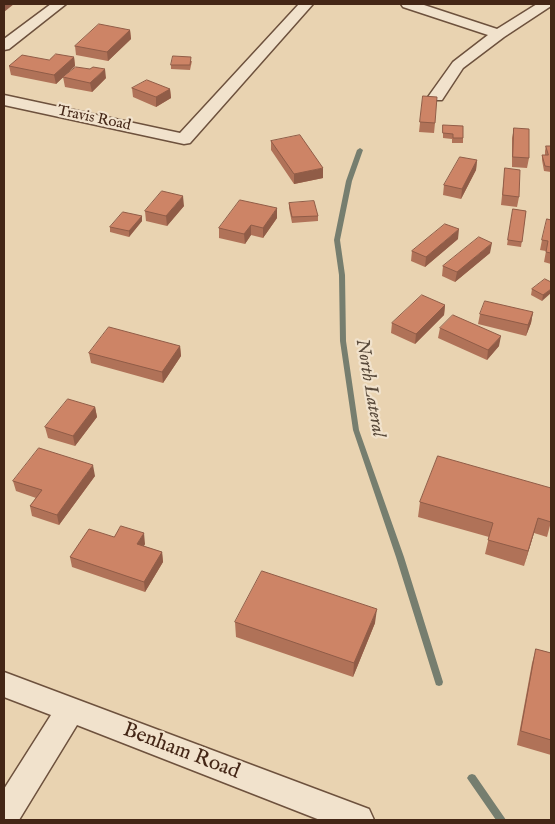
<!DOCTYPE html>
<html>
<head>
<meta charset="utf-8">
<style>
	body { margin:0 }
	#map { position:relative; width:555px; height:824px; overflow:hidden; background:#e9d3b1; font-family:"IM FELL English",serif }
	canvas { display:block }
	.frame { position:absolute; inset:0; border:5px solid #442616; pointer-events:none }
</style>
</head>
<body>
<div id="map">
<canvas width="555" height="824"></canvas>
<div class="frame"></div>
</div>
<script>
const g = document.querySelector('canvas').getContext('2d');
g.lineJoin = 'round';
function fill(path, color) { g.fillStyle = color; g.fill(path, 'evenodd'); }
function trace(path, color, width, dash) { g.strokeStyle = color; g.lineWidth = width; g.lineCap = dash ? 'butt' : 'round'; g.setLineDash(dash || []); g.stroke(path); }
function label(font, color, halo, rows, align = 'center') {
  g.font = font + ' "IM FELL English",serif'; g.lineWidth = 4.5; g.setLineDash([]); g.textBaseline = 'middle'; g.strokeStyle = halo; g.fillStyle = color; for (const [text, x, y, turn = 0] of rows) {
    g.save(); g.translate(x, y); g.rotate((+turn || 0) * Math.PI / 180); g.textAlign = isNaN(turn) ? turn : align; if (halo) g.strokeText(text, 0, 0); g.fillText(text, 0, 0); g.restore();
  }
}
fill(new Path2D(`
	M 360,148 L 363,150 L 352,181 L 340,240 L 345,275 L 346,341 L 359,430 L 404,557 L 443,682 L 442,685 L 439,686 L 436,685 L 435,682 L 396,557 L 353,430 L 340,341 L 339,275 L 334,240 L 346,181 L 357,150 Z
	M 472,774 L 475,775 L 504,817 L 506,820 L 496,820 L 469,781 L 467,778 L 469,775 Z`), '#767e6f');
const street = new Path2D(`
	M 51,4 L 66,4 L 9,49 L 4,50 L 4,39 Z
	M 299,4 L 313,4 L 190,143 L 184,144 L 4,105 L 4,95 L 180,133 Z
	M 401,4 L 421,4 L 497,29 L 537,4 L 551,4 L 551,6 L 504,37 L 463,68 L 442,100 L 430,100 L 428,97 L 453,62 L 488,35 L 403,7 Z
	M 4,672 L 369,809 L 374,820 L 320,820 L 77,725 L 19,820 L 4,820 L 4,789 L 51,715 L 4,697 Z`);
trace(street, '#6d513d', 3);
fill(street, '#f1e2cc');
fill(new Path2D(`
	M 130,30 L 131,39 L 108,61 L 76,55 L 75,46 Z
	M 74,57 L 75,66 L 56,84 L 11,75 L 9,66 Z
	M 192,61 L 190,70 L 171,69 L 171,65 Z
	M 63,77 L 106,78 L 92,92 L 65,87 Z
	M 132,88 L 170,89 L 171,98 L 156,107 L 133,97 Z
	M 423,96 L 435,123 L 434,133 L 419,132 Z
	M 443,125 L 463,138 L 463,143 L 452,143 L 452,139 L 443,138 Z
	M 514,128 L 529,158 L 527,168 L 512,167 L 512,138 Z
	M 271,141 L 323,178 L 294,184 L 271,150 Z
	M 546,146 L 551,146 L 551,172 L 544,171 L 542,160 L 542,155 L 545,155 L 545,151 Z
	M 477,160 L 476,170 L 461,199 L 443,195 L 444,185 Z
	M 505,168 L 519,197 L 517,207 L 501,205 Z
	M 289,203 L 318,216 L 318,221 L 292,223 L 289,208 Z
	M 184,206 L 167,226 L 146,221 L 145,211 Z
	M 513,209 L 526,211 L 521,247 L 507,245 Z
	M 142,216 L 142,221 L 129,237 L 110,232 L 110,227 Z
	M 277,218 L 263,238 L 251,235 L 245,244 L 219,238 L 219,228 Z
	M 551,220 L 551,264 L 544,262 L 546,251 L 540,250 L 542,240 Z
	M 458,239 L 425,267 L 411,261 L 412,251 Z
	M 490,253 L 455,282 L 442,276 L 443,266 Z
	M 551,282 L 542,301 L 531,295 L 532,289 Z
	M 445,305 L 444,315 L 415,344 L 391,333 L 392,323 Z
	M 533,312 L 531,323 L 526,336 L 478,324 L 480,314 Z
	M 440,328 L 499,346 L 487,360 L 438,338 Z
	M 180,346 L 181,356 L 163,383 L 91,363 L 89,353 Z
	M 95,407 L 97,417 L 75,446 L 48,438 L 45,427 Z
	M 438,456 L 551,522 L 547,537 L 534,533 L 524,566 L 485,554 L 489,537 L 418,517 L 420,502 Z
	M 95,476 L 59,525 L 32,516 L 30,506 L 36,498 L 16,491 L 13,481 Z
	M 114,537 L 145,544 L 144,546 L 162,552 L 163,562 L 145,592 L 72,567 L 70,557 Z
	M 235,622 L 375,623 L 353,677 L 236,637 Z
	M 536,649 L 551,653 L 551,755 L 517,745 L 532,663 Z`), '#b07258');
fill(new Path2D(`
	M 4,4 L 14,4 L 4,12 Z
	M 130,30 L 131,39 L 108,61 L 107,52 Z
	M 74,57 L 75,66 L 56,84 L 54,75 Z
	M 105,69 L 106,78 L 92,92 L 90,83 Z
	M 170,89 L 171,98 L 156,107 L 156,97 Z
	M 477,160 L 476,170 L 461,199 L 462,189 Z
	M 323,168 L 323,178 L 294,184 L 294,174 Z
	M 183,196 L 184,206 L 167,226 L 166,216 Z
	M 277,208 L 277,218 L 263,238 L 263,228 Z
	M 142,216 L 142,221 L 129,237 L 129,231 Z
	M 251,225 L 251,235 L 245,244 L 244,234 Z
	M 459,229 L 458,239 L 425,267 L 426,257 Z
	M 492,243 L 490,253 L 455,282 L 457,272 Z
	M 551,289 L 551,293 L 542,301 L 543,295 Z
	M 445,305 L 444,315 L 415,344 L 416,334 Z
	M 533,312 L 531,323 L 526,336 L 528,325 Z
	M 501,336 L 499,346 L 487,360 L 488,350 Z
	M 180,346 L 181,356 L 163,383 L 162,372 Z
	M 95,407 L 97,417 L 75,446 L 73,436 Z
	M 93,465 L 95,476 L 59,525 L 57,515 Z
	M 538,518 L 534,533 L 524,566 L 528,551 Z
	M 144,533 L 145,544 L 138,554 L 137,544 Z
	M 162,552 L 163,562 L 145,592 L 144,582 Z
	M 377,609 L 375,623 L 353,677 L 354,663 Z`), '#905c47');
const building = new Path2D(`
	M 99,24 L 130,30 L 107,52 L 75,46 Z
	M 56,54 L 74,57 L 54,75 L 9,66 L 22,55 L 49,60 Z
	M 173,56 L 191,57 L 190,65 L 171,65 Z
	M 76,67 L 90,69 L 93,67 L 105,69 L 90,83 L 63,77 Z
	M 147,80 L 170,89 L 156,97 L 132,88 Z
	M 423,96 L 437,97 L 435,123 L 420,122 Z
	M 443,125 L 463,126 L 463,138 L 453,138 L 453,134 L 443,133 Z
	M 514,128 L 529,129 L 529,158 L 513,157 Z
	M 300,135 L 323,168 L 294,174 L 271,141 Z
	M 546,146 L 551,146 L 551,167 L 545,166 L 542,155 L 548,155 Z
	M 460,157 L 477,160 L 462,189 L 444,185 Z
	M 505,168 L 520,170 L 519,197 L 503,195 Z
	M 162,191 L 183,196 L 166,216 L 145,211 Z
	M 240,200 L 277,208 L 263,228 L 251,225 L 244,234 L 219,228 Z
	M 314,201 L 318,216 L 292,217 L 289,203 Z
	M 513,209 L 526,211 L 522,242 L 508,240 Z
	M 123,212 L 142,216 L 129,231 L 110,227 Z
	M 547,219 L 551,220 L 551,253 L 546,252 L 548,241 L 542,240 Z
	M 445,224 L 459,229 L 426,257 L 412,251 Z
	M 479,237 L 492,243 L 457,272 L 443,266 Z
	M 545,279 L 551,282 L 551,289 L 543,295 L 532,289 Z
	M 422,295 L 445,305 L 416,334 L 392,323 Z
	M 485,301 L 533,312 L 528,325 L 480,314 Z
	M 453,315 L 501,336 L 488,350 L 440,328 Z
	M 109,327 L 180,346 L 162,372 L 89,353 Z
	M 68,399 L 95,407 L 73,436 L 45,427 Z
	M 39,448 L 93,465 L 57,515 L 30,506 L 42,490 L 13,481 Z
	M 438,456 L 551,488 L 551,522 L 538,518 L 528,551 L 488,540 L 493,523 L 420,502 Z
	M 121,526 L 144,533 L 137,544 L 162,552 L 144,582 L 70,557 L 89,529 L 114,537 Z
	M 262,571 L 377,609 L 354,663 L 235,622 Z
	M 536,649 L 551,653 L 551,740 L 521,731 Z`);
fill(building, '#cd8466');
trace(building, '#905c47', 1);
label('15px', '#442616', '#f1e2cc', [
	["Travis Road",94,119,12]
]);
label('italic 19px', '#594a3b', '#f1e2cc', [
	["North Lateral",369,388,80]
]);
label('21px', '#442616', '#f1e2cc', [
	["Benham Road",181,752,21]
]);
</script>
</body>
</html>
